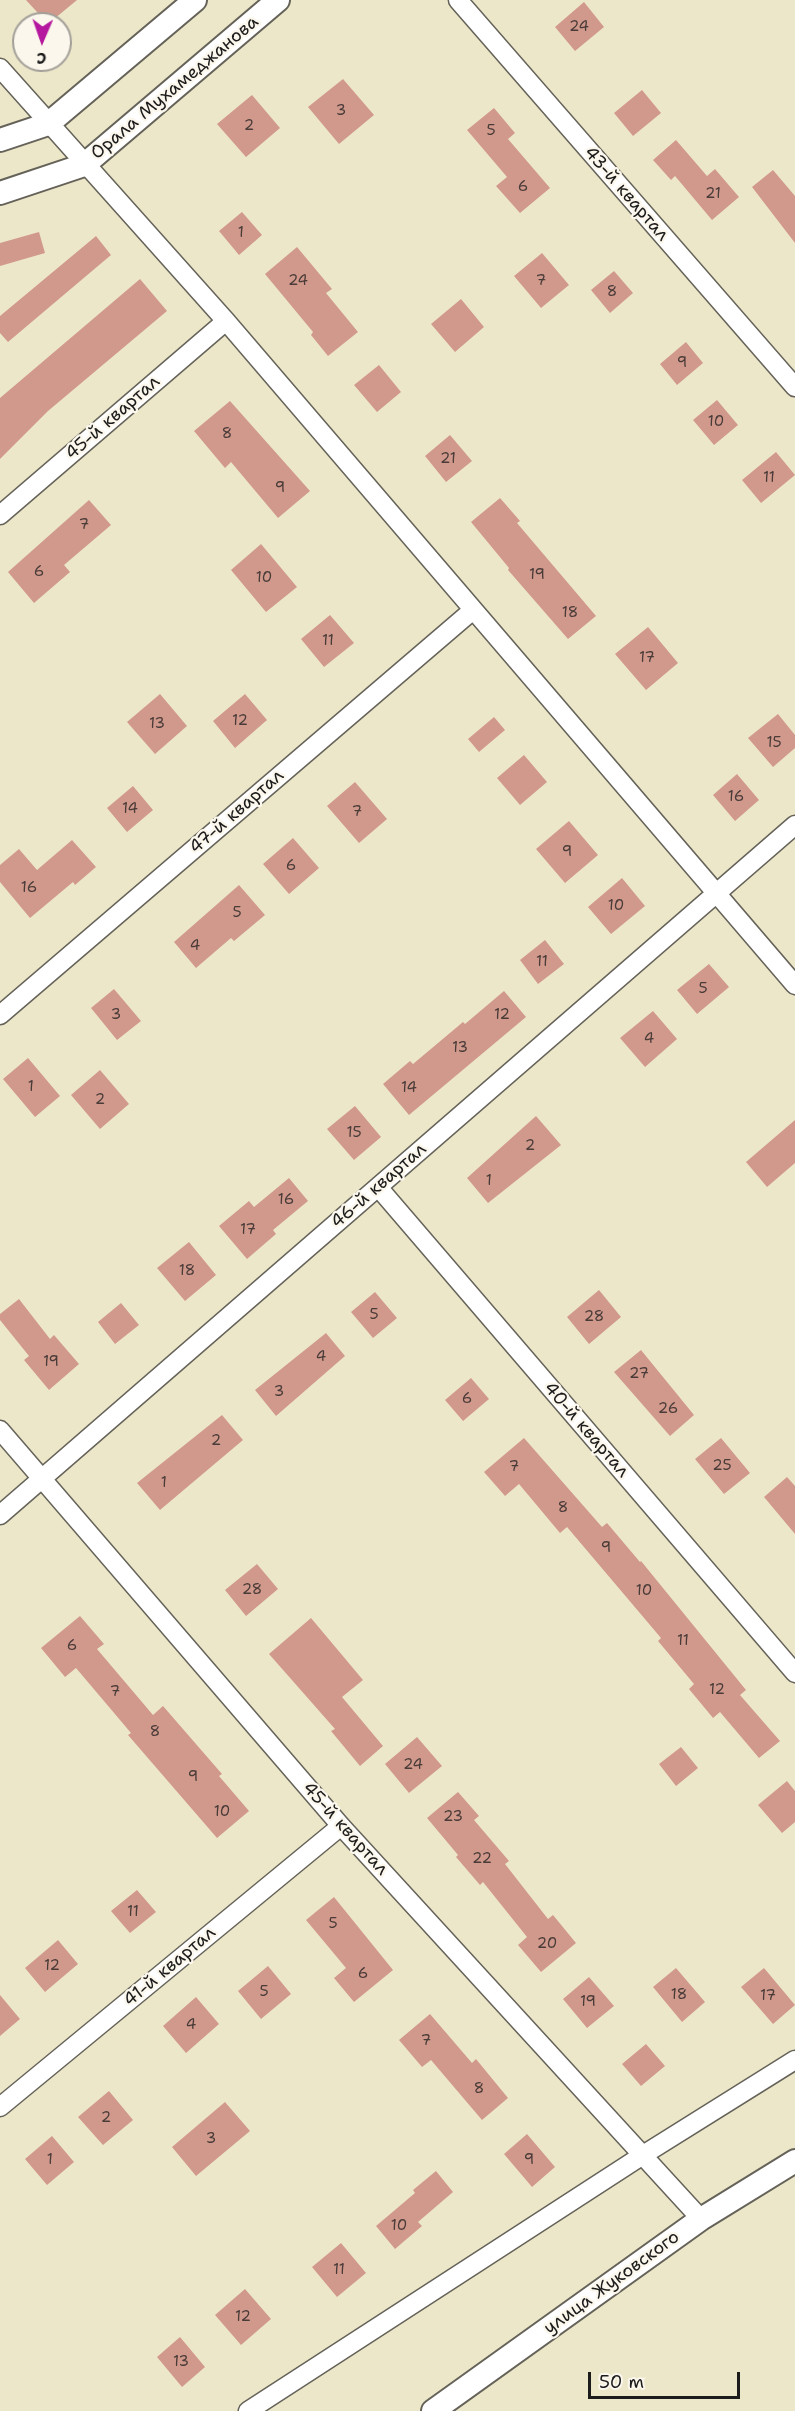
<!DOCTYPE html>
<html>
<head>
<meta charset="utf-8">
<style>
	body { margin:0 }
	#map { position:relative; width:795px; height:2411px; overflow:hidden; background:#ede7ca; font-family:"Shantell Sans",sans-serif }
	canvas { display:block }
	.north { position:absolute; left:12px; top:12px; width:60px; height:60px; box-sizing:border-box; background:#fbf7ec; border:2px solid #a29f99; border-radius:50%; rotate:182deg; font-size:16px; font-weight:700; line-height:24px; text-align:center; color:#1c1c1c }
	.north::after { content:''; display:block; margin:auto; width:21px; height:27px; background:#b5179e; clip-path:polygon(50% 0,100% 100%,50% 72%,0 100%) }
	.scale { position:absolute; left:588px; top:2372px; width:152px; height:27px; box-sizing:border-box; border:3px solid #1c1c1c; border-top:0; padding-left:8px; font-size:18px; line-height:21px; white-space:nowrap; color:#1c1c1c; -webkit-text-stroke:4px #fbf7ec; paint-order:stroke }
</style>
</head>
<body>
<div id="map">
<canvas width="795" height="2411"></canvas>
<div class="north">С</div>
<div class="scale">50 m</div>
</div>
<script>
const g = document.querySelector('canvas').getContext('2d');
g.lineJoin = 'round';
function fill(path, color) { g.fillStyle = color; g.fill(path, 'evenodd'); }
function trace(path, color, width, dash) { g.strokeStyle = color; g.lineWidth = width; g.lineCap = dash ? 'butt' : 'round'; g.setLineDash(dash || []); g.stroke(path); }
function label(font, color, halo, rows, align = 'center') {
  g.font = font + ' "Shantell Sans",sans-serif'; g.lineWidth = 4.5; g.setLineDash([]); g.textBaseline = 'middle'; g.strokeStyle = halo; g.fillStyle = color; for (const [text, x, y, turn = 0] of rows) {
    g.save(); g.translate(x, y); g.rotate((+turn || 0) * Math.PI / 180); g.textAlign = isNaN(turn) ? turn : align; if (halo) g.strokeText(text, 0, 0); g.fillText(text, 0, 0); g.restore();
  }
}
fill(new Path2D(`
	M 26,0 L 77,0 L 48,24 Z
	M 584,2 L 604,27 L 575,51 L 555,27 Z
	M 343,79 L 374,115 L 339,144 L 308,107 Z
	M 642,90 L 661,113 L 633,136 L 614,113 Z
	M 252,95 L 280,128 L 246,157 L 217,124 Z
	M 494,108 L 515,133 L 508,139 L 550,188 L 520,213 L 496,186 L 507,177 L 467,130 Z
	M 676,140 L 707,176 L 715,169 L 739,197 L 712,220 L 675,176 L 671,180 L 653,160 Z
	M 773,170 L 795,196 L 795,243 L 752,187 Z
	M 242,212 L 262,235 L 239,255 L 219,231 Z
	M 39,232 L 45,253 L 0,266 L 0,243 Z
	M 96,236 L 111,255 L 8,342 L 0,333 L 0,316 Z
	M 297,247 L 332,289 L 326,293 L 358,332 L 328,356 L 311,335 L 313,332 L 265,274 Z
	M 542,253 L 569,285 L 541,308 L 514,276 Z
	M 614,271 L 633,293 L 610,313 L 591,290 Z
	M 140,279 L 167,311 L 48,411 L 0,459 L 0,398 Z
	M 461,299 L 484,327 L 455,352 L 431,324 Z
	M 686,342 L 703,363 L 677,385 L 660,364 Z
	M 379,365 L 401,392 L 377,412 L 354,385 Z
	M 717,400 L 738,425 L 714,445 L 693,420 Z
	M 230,401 L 310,491 L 278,518 L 231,462 L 225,468 L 194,431 Z
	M 450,435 L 472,461 L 446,482 L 425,456 Z
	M 776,452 L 795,475 L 761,503 L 742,480 Z
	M 500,498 L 520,521 L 517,523 L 596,616 L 568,639 L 508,570 L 509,568 L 471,522 Z
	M 89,500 L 111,525 L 64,565 L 70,572 L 34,603 L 8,572 Z
	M 261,544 L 297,587 L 266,612 L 231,570 Z
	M 330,615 L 354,643 L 324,667 L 301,639 Z
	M 648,627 L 678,663 L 646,690 L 615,654 Z
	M 160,694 L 187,726 L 155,754 L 127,722 Z
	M 245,694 L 267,720 L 235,748 L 213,721 Z
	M 778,714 L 795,735 L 795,748 L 773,767 L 748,738 Z
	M 494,717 L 505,730 L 479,752 L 468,739 Z
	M 524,755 L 547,782 L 520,805 L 497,778 Z
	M 737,774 L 759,800 L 735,821 L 713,795 Z
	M 355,782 L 387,819 L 359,843 L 327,806 Z
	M 133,786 L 153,810 L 127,832 L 107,808 Z
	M 569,821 L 598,855 L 565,883 L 536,849 Z
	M 293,838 L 319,868 L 289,894 L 263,864 Z
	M 72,840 L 96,867 L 75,885 L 73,882 L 30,918 L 0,882 L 0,865 L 19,849 L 37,870 Z
	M 622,878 L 645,906 L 611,934 L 588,907 Z
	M 239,885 L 265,915 L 234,941 L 231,938 L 196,968 L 174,942 Z
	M 545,940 L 564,964 L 538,984 L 520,960 Z
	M 709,964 L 729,987 L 697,1014 L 677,990 Z
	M 114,989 L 141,1021 L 117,1040 L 91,1008 Z
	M 504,991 L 526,1017 L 409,1115 L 383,1084 L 410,1061 L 413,1064 L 463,1022 L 465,1024 Z
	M 653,1011 L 677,1039 L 645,1067 L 620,1038 Z
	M 28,1058 L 60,1096 L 35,1117 L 3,1079 Z
	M 100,1070 L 129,1104 L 100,1129 L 71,1095 Z
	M 355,1106 L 381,1137 L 354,1160 L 327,1129 Z
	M 536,1116 L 561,1145 L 488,1203 L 467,1178 Z
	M 795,1120 L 795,1163 L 767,1187 L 746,1162 Z
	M 289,1178 L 308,1201 L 273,1230 L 276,1234 L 247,1259 L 219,1226 L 249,1201 L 254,1207 Z
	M 189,1242 L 216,1275 L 185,1301 L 157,1268 Z
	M 599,1290 L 621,1317 L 589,1344 L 567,1317 Z
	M 375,1292 L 397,1318 L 373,1338 L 351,1312 Z
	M 19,1299 L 50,1339 L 54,1335 L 79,1364 L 49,1390 L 24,1360 L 29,1356 L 0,1320 L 0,1314 Z
	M 121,1303 L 139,1325 L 115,1344 L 98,1322 Z
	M 326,1333 L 345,1356 L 276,1416 L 255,1390 Z
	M 641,1350 L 694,1415 L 670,1436 L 614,1372 Z
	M 471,1378 L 489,1399 L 463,1421 L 445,1400 Z
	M 222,1415 L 243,1440 L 160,1510 L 137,1483 Z
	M 524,1438 L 602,1527 L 607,1523 L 640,1562 L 641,1561 L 746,1690 L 740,1695 L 780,1741 L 759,1758 L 720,1712 L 713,1718 L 689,1689 L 694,1684 L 658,1641 L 661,1638 L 567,1527 L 560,1533 L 519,1484 L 505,1496 L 484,1472 Z
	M 721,1438 L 750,1473 L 724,1494 L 695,1459 Z
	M 787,1477 L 795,1486 L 795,1534 L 764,1497 Z
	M 257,1564 L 278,1589 L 246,1616 L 225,1590 Z
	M 80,1616 L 104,1644 L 97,1649 L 153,1715 L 163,1706 L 222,1774 L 219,1776 L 249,1811 L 217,1838 L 128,1735 L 131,1733 L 76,1668 L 65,1677 L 41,1648 Z
	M 311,1618 L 363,1680 L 342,1697 L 383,1746 L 360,1766 L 331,1731 L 335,1729 L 269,1654 Z
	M 417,1737 L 442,1766 L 409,1793 L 385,1764 Z
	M 681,1747 L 698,1768 L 676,1786 L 659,1764 Z
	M 787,1781 L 795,1791 L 795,1822 L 782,1833 L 758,1805 Z
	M 458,1792 L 479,1816 L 474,1820 L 509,1861 L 505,1864 L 548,1919 L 553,1915 L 576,1943 L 541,1972 L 518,1945 L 527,1937 L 483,1882 L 480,1885 L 456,1857 L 458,1855 L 427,1818 Z
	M 137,1890 L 156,1912 L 130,1933 L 111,1911 Z
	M 334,1897 L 393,1970 L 354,2002 L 334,1978 L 346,1968 L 306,1920 Z
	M 58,1940 L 78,1964 L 45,1992 L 25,1968 Z
	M 268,1966 L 291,1994 L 261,2019 L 238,1991 Z
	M 676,1968 L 705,2002 L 682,2022 L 653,1987 Z
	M 764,1968 L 795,2005 L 773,2024 L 741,1987 Z
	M 589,1977 L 614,2006 L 587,2028 L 563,1999 Z
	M 0,1995 L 20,2019 L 0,2036 Z
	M 196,1997 L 219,2024 L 186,2053 L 163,2026 Z
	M 430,2014 L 472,2063 L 476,2059 L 508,2098 L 482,2120 L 431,2060 L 422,2067 L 399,2040 Z
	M 646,2044 L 665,2066 L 641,2086 L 622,2064 Z
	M 109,2091 L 133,2120 L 103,2145 L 78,2117 Z
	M 225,2102 L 250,2131 L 196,2176 L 172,2147 Z
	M 527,2134 L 555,2167 L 532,2187 L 504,2154 Z
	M 52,2136 L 74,2162 L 47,2185 L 25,2159 Z
	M 436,2171 L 453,2192 L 418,2222 L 422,2226 L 395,2249 L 376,2226 L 415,2193 L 413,2190 Z
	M 341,2243 L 366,2273 L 337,2297 L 312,2267 Z
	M 245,2289 L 271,2319 L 241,2345 L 215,2315 Z
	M 180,2337 L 205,2367 L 182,2387 L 157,2357 Z`), '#d1998c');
const minor = new Path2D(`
	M 458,0 L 795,387
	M 0,68 L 226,321 L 795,985
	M 0,515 L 226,321
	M 0,1015 L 473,610
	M 378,1187 L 795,1673
	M 0,1430 L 341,1826 L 701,2219
	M 0,1515 L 795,825
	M 0,2107 L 341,1826
	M 248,2411 L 643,2155 L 795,2060`);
const tertiary = new Path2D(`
	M 0,140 L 48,124 L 195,0
	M 0,193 L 84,165 L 278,0
	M 433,2411 L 701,2219 L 795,2161`);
trace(minor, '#656359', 21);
trace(tertiary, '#656359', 26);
trace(minor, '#fff', 18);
trace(tertiary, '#fff', 22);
label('15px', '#493b38', null, [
	["24",579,27],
	["3",341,111],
	["2",249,126],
	["5",491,131],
	["6",523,187],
	["21",713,194],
	["1",241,233],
	["24",298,281],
	["7",541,281],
	["8",612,292],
	["9",682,363],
	["10",716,422],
	["8",227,434],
	["21",448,459],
	["11",769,478],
	["9",280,488],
	["7",84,525],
	["6",39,572],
	["19",537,575],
	["10",264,578],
	["18",570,613],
	["11",328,641],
	["17",647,658],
	["12",240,721],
	["13",157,724],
	["15",774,743],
	["16",736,797],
	["14",130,809],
	["7",357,812],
	["9",567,852],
	["6",291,866],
	["16",29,888],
	["10",616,906],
	["5",237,913],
	["4",195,946],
	["11",542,962],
	["5",703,989],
	["3",116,1015],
	["12",502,1015],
	["4",649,1039],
	["13",460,1048],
	["1",31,1087],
	["14",409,1088],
	["2",100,1100],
	["15",354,1133],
	["2",530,1146],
	["1",489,1181],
	["16",286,1200],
	["17",248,1230],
	["18",187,1271],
	["5",374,1315],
	["28",594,1317],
	["4",321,1357],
	["19",51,1362],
	["27",639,1374],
	["3",279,1392],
	["6",467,1399],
	["26",668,1409],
	["2",216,1441],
	["25",722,1466],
	["7",514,1467],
	["1",164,1483],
	["8",563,1508],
	["9",606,1548],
	["28",252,1590],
	["10",644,1591],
	["11",683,1641],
	["6",72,1646],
	["12",717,1690],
	["7",115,1692],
	["8",155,1732],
	["24",413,1765],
	["9",193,1777],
	["10",222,1812],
	["23",453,1817],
	["22",482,1859],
	["11",133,1912],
	["5",333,1924],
	["20",547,1944],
	["12",52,1966],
	["6",363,1974],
	["5",264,1992],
	["18",679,1995],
	["17",768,1996],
	["19",588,2002],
	["4",191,2025],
	["7",426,2041],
	["8",479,2089],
	["2",106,2118],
	["3",211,2139],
	["1",50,2160],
	["9",529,2160],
	["10",399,2226],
	["11",339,2270],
	["12",243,2317],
	["13",181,2362]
]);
label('18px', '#1c1c1c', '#fbf7ec', [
	["Орала Мухамеджанова",175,88,-40],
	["43-й квартал",626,194,49],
	["45-й квартал",113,418,-41],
	["47-й квартал",237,812,-41],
	["46-й квартал",379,1186,-41],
	["40-й квартал",586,1430,49],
	["45-й квартал",345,1829,48],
	["41-й квартал",170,1967,-40],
	["улица Жуковского",612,2283,-36]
]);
</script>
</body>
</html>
